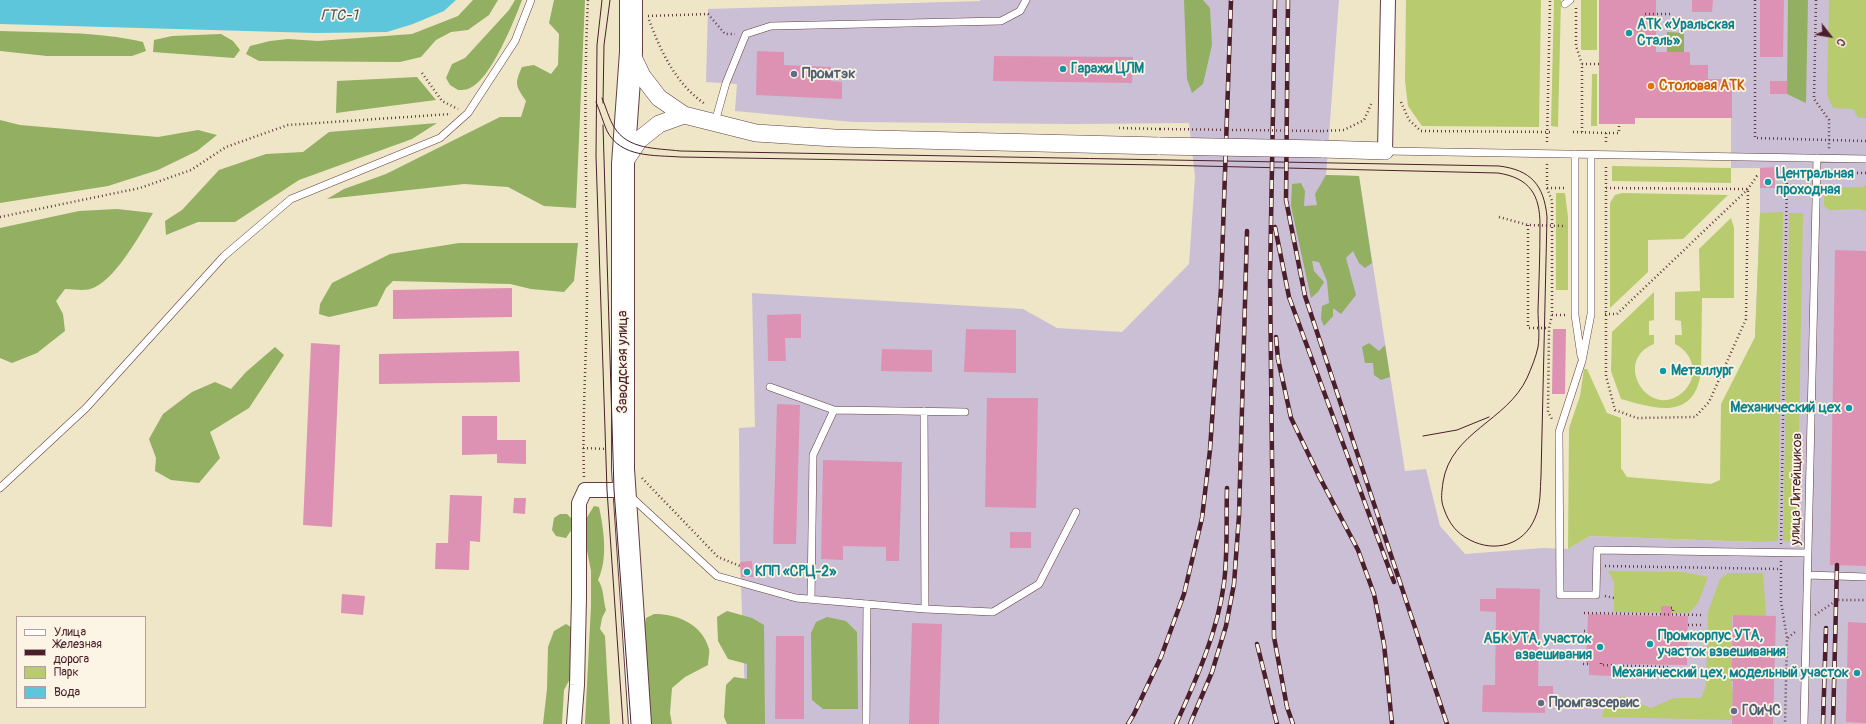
<!DOCTYPE html>
<html>
<head>
<meta charset="utf-8">
<style>
	body { margin:0 }
	#map { position:relative; width:1866px; height:724px; overflow:hidden; background:#eee6c7; font-family:Pangolin,sans-serif }
	canvas { display:block }
	.legend { position:absolute; left:16px; top:616px; width:130px; height:92px; box-sizing:border-box; background:#fcf5e5; border:1px solid #b59f9b; margin:0; padding:5px 7px; list-style:none; font-size:12px; color:#4a1f2b }
	.legend li { display:flex; align-items:center; gap:8px; height:20px }
	.legend b { width:20px; border:1px solid #b59f9b }
	.north { position:absolute; left:1810px; top:16px; width:40px; height:40px; -webkit-text-stroke:3px #fcf5e5; paint-order:stroke; rotate:121deg; font-size:11px; font-weight:700; line-height:16px; text-align:center; color:#4a1f2b }
	.north::after { content:''; display:block; margin:auto; width:14px; height:18px; background:#4a1f2b; clip-path:polygon(50% 0,100% 100%,50% 72%,0 100%) }
</style>
</head>
<body>
<div id="map">
<canvas width="1866" height="724"></canvas>
<ul class="legend">
<li><b style="height:5px;background:#fff"></b>Улица</li>
<li><b style="height:5px;background:#4a1f2b"></b>Железная дорога</li>
<li><b style="height:11px;background:#b8cb6f"></b>Парк</li>
<li><b style="height:11px;background:#5ec6db"></b>Вода</li>
</ul>
<div class="north">С</div>
</div>
<script>
const g = document.querySelector('canvas').getContext('2d');
g.lineJoin = 'round';
function fill(path, color) { g.fillStyle = color; g.fill(path, 'evenodd'); }
function trace(path, color, width, dash) { g.strokeStyle = color; g.lineWidth = width; g.lineCap = dash ? 'butt' : 'round'; g.setLineDash(dash || []); g.stroke(path); }
function label(font, color, halo, rows, align = 'center') {
  g.font = font + ' Pangolin,sans-serif'; g.lineWidth = 3.5; g.setLineDash([]); g.textBaseline = 'middle'; g.strokeStyle = halo; g.fillStyle = color; for (const [text, x, y, turn = 0] of rows) {
    g.save(); g.translate(x, y); g.rotate((+turn || 0) * Math.PI / 180); g.textAlign = isNaN(turn) ? turn : align; if (halo) g.strokeText(text, 0, 0); g.fillText(text, 0, 0); g.restore();
  }
}
fill(new Path2D(`
	M 980,0 L 1339,0 L 1326,175 L 1359,176 L 1405,471 L 1426,469 L 1440,526 L 1465,554 L 1543,548 L 1568,549 L 1590,536 L 1756,542 L 1755,337 L 1760,213 L 1760,168 L 1731,168 L 1731,118 L 1635,118 L 1635,124 L 1599,124 L 1599,0 L 1866,0 L 1866,724 L 746,724 L 740,556 L 739,428 L 755,427 L 752,293 L 1023,309 L 1057,328 L 1122,332 L 1189,264 L 1195,177 L 1189,123 L 1074,124 L 853,122 L 735,111 L 737,84 L 706,82 L 708,9 L 980,1 Z`), '#cbbfd5');
fill(new Path2D(`
	M 1406,0 L 1541,0 L 1539,127 L 1422,126 L 1408,106 L 1405,81 Z
	M 1554,0 L 1561,0 L 1558,127 L 1551,126 Z
	M 1581,0 L 1597,0 L 1597,50 L 1581,50 Z
	M 1829,0 L 1866,0 L 1866,118 L 1858,118 L 1853,109 L 1833,108 L 1827,95 Z
	M 1592,74 L 1597,74 L 1597,126 L 1591,126 Z
	M 1612,166 L 1731,168 L 1731,183 L 1612,181 Z
	M 1866,185 L 1866,211 L 1860,209 L 1829,210 L 1824,206 L 1824,190 L 1827,187 L 1862,187 Z
	M 1556,193 L 1565,193 L 1568,217 L 1568,290 L 1556,290 Z
	M 1622,193 L 1728,195 L 1683,239 L 1648,240 L 1648,272 L 1610,308 L 1610,203 L 1615,195 Z
	M 1783,212 L 1778,541 L 1756,542 L 1590,536 L 1568,549 L 1569,428 L 1580,396 L 1584,369 L 1587,369 L 1607,413 L 1621,418 L 1621,468 L 1627,477 L 1711,484 L 1720,480 L 1721,404 L 1755,337 L 1760,213 Z
	M 1789,213 L 1803,213 L 1797,542 L 1783,541 Z
	M 1731,218 L 1734,228 L 1734,298 L 1702,298 L 1701,372 C 1694,421 1656,409 1621,399 L 1611,371 L 1612,332 L 1654,292 L 1654,320 L 1649,321 L 1649,335 L 1654,335 L 1654,344 C 1611,361 1650,422 1683,392 C 1689,387 1693,378 1693,370 C 1692,358 1685,349 1675,344 L 1675,335 L 1682,335 L 1681,321 L 1675,320 L 1675,292 L 1700,291 L 1699,249 Z
	M 1608,571 L 1683,572 L 1708,577 L 1698,603 L 1689,613 L 1614,612 L 1614,582 Z
	M 1728,573 L 1763,573 L 1766,616 L 1732,615 L 1731,681 L 1733,694 L 1732,720 L 1602,717 L 1605,704 L 1622,696 L 1651,708 L 1674,698 L 1701,698 L 1706,686 L 1708,612 L 1720,579 Z`), '#b8cb6f');
fill(new Path2D(`
	M 473,0 L 498,0 L 489,15 L 468,30 L 451,32 L 436,40 L 421,57 L 400,62 L 259,61 L 246,54 L 250,46 L 270,41 L 288,39 L 318,41 L 412,34 L 458,16 Z
	M 515,0 L 522,0 C 514,21 491,79 470,88 C 467,90 462,90 458,90 L 450,85 L 446,78 L 452,64 L 465,58 L 509,10 Z
	M 554,0 L 585,0 L 576,208 L 544,206 L 508,187 L 464,184 L 327,199 L 344,189 L 386,174 L 500,117 L 521,117 L 526,101 C 516,86 514,84 522,67 L 534,65 L 551,74 L 558,65 L 559,34 L 549,23 Z
	M 1184,0 L 1203,0 L 1210,8 L 1212,45 L 1203,84 L 1192,93 L 1187,79 Z
	M 1788,0 L 1808,0 L 1806,103 L 1787,94 Z
	M 0,31 C 47,33 96,31 143,42 L 146,51 L 132,56 L 47,56 L 0,51 Z
	M 1667,32 L 1684,33 L 1684,52 L 1667,52 Z
	M 221,34 L 233,41 L 240,50 L 234,58 L 153,52 L 154,40 L 172,36 Z
	M 417,77 L 436,100 L 336,113 L 337,81 Z
	M 0,120 L 20,125 L 158,137 L 198,130 L 217,135 L 197,151 L 158,170 L 108,186 L 0,203 Z
	M 437,123 L 412,139 L 299,180 L 235,222 L 198,222 L 166,235 L 165,221 L 182,210 L 219,170 L 266,154 L 303,152 L 329,132 Z
	M 1326,175 L 1359,176 L 1372,263 L 1365,268 L 1359,263 L 1353,251 L 1346,258 L 1356,295 L 1341,314 L 1333,308 L 1333,316 L 1324,326 L 1321,319 L 1322,306 L 1329,303 L 1327,281 L 1319,262 L 1312,261 L 1314,271 L 1324,282 L 1318,292 L 1311,298 L 1291,206 L 1292,184 L 1301,183 L 1305,191 L 1304,206 L 1317,205 L 1315,194 Z
	M 117,209 L 153,213 C 141,233 113,284 90,289 C 83,291 73,289 65,289 L 56,301 L 63,314 L 65,331 L 37,353 L 12,363 L 0,358 L 0,228 L 79,211 Z
	M 459,243 L 578,243 L 574,281 L 564,292 L 531,289 L 510,284 L 393,281 L 386,288 L 377,306 L 329,317 L 319,314 L 320,304 L 332,283 L 390,254 Z
	M 1369,343 L 1379,351 L 1385,345 L 1390,377 L 1381,380 L 1374,375 L 1373,363 L 1365,363 L 1362,347 Z
	M 275,347 L 284,355 L 249,408 L 210,432 L 220,458 L 199,483 L 171,480 L 155,471 L 156,458 L 149,439 L 163,414 L 192,392 L 215,382 L 231,389 L 246,372 Z
	M 594,506 L 599,507 C 604,530 608,559 598,580 C 604,588 603,600 606,610 L 602,618 L 600,629 L 605,636 L 610,724 L 585,724 L 591,606 L 591,571 L 586,545 L 586,519 Z
	M 560,514 L 567,514 L 571,518 L 572,529 L 566,538 L 556,536 L 552,530 L 554,518 Z
	M 727,611 L 752,618 L 764,625 L 765,724 L 727,724 L 724,717 L 726,685 L 734,677 L 747,679 L 747,664 L 728,659 L 718,641 L 717,617 Z
	M 654,614 C 678,614 702,624 709,649 C 710,653 708,660 708,665 L 685,677 L 672,688 L 670,713 L 672,724 L 650,724 L 644,629 L 646,618 Z
	M 827,617 L 846,621 L 857,632 L 858,709 L 823,709 L 812,700 L 811,633 L 816,622 Z
	M 566,624 L 574,629 L 572,675 L 564,690 L 562,724 L 543,724 L 547,689 L 548,647 L 554,631 Z`), '#92af62');
fill(new Path2D(`
	M 0,0 L 456,0 L 444,11 L 413,24 L 387,32 L 316,33 L 0,24 Z`), '#5ec6db');
fill(new Path2D(`
	M 1599,0 L 1656,0 L 1656,52 L 1690,52 L 1690,65 L 1708,65 L 1708,79 L 1732,79 L 1732,118 L 1635,118 L 1635,124 L 1599,124 Z
	M 1692,0 L 1713,0 L 1712,12 L 1692,12 Z
	M 1760,0 L 1784,0 L 1783,57 L 1760,57 Z
	M 757,51 L 784,52 L 784,65 L 831,67 L 831,81 L 842,82 L 842,99 L 756,95 Z
	M 994,56 L 1133,57 L 1132,83 L 993,81 Z
	M 1770,81 L 1787,81 L 1787,94 L 1770,94 Z
	M 1775,167 L 1775,188 L 1760,188 L 1760,168 Z
	M 1835,250 L 1866,251 L 1866,566 L 1830,565 Z
	M 512,288 L 512,317 L 393,319 L 393,290 Z
	M 801,314 L 801,338 L 785,338 L 786,361 L 768,361 L 767,315 Z
	M 966,329 L 1016,330 L 1016,373 L 964,372 Z
	M 1553,329 L 1566,329 L 1565,394 L 1552,394 Z
	M 311,343 L 340,345 L 332,527 L 303,525 Z
	M 882,349 L 932,350 L 932,372 L 881,371 Z
	M 519,351 L 520,382 L 379,384 L 379,354 Z
	M 987,398 L 1038,398 L 1036,508 L 985,507 Z
	M 777,404 L 800,405 L 796,544 L 773,544 Z
	M 462,416 L 497,416 L 497,440 L 526,440 L 526,464 L 497,463 L 497,454 L 462,455 Z
	M 823,460 L 902,462 L 899,561 L 886,561 L 886,547 L 843,546 L 843,560 L 821,559 Z
	M 450,495 L 482,496 L 480,542 L 470,541 L 469,570 L 435,569 L 436,543 L 448,543 Z
	M 514,498 L 526,498 L 525,514 L 513,513 Z
	M 1010,532 L 1031,532 L 1031,548 L 1010,548 Z
	M 752,561 L 753,577 L 741,577 L 740,562 Z
	M 1496,588 L 1540,589 L 1538,686 L 1553,686 L 1553,703 L 1545,702 L 1545,713 L 1482,712 L 1483,685 L 1495,685 L 1496,612 L 1480,611 L 1480,599 L 1496,599 Z
	M 342,594 L 365,596 L 363,615 L 341,613 Z
	M 1661,606 L 1672,606 L 1671,616 L 1688,616 L 1687,665 L 1612,664 L 1612,676 L 1589,675 L 1589,663 L 1586,663 L 1588,614 L 1661,616 Z
	M 1733,615 L 1776,616 L 1773,724 L 1732,724 L 1733,681 L 1731,681 Z
	M 1848,622 L 1866,623 L 1866,723 L 1846,722 Z
	M 912,623 L 942,624 L 939,724 L 909,724 Z
	M 776,636 L 804,636 L 804,719 L 775,719 Z`), '#de92b3');
const service = new Path2D(`
	M 1565,4 L 1570,0
	M 715,122 L 726,83 L 746,34 L 771,26 L 1001,21 L 1020,11 L 1026,0
	M 1385,151 L 1866,159
	M 1575,154 L 1575,315 L 1581,356
	M 1591,155 L 1591,314 L 1582,361 L 1559,432 L 1560,595 L 1596,595 L 1597,550 L 1808,553
	M 770,387 L 834,410 L 965,412
	M 924,411 L 925,609
	M 0,488 L 86,408 L 224,256 L 291,199 L 440,138 L 468,113 L 515,41 L 531,0
	M 629,495 L 717,576 L 796,598 L 925,609 L 993,612 L 1039,584 L 1076,512
	M 1808,575 L 1866,577
	M 811,599 L 813,455 L 834,410
	M 866,724 L 867,604
	M 1804,724 L 1817,158`);
const minor = new Path2D(`
	M 1385,151 L 1388,0
	M 574,724 L 577,685 L 579,597 L 579,503 L 585,490 L 623,490`);
const tertiary = new Path2D(`
	M 631,53 L 642,76 L 659,98 L 684,115 L 756,133 L 835,138 L 1160,146
	M 1322,149 L 1385,151
	M 623,164 L 639,140 L 659,124 L 684,115`);
const primary = new Path2D(`
	M 631,0 L 631,52 L 623,164 L 623,469 L 640,724`);
trace(service, '#633d42', 8);
trace(minor, '#633d42', 16);
trace(tertiary, '#633d42', 18);
trace(primary, '#633d42', 24);
trace(new Path2D(`
	M 1755,0 L 1755,138 L 1866,141
	M 1816,0 L 1814,99 L 1829,120 L 1829,149
	M 1576,8 L 1576,46 L 1582,64 L 1582,132
	M 1645,14 L 1671,14
	M 648,16 L 708,14 L 725,34 L 735,34
	M 649,20 C 661,52 676,84 705,104
	M 1582,64 L 1599,64
	M 422,73 L 442,101 L 458,109
	M 1401,102 L 1409,120 L 1421,131 L 1553,132
	M 1119,128 L 1160,129
	M 1323,131 L 1344,130 L 1364,120 L 1372,102
	M 1573,132 L 1606,133
	M 1547,142 L 1550,0
	M 1606,142 L 1606,133 L 1619,133 L 1619,124
	M 1547,164 L 1547,188 L 1564,188
	M 1825,173 L 1866,173
	M 1775,176 L 1787,172 L 1797,172
	M 1547,188 L 1552,201 L 1552,315 L 1549,328 L 1548,412 L 1553,421
	M 1606,188 L 1748,189 L 1746,319 L 1709,402 L 1695,417 L 1637,418 L 1615,410 L 1606,376 L 1606,166
	M 0,217 L 140,188 L 191,170 L 226,147 L 288,125 L 451,114
	M 1499,217 L 1528,225 L 1566,226
	M 1528,225 L 1528,328 L 1549,328
	M 1605,314 L 1617,314 L 1748,189 L 1757,176 L 1760,176
	M 1552,315 L 1566,315
	M 583,448 L 607,449
	M 584,477 C 582,414 587,350 587,287 C 587,191 583,96 588,0
	M 642,478 L 718,557 L 740,566
	M 1781,544 L 1787,172
	M 1781,561 L 1781,602 L 1787,638 L 1785,724
	M 1605,566 L 1781,569
	M 1605,596 L 1614,598
	M 1671,608 L 1673,608 L 1673,614
	M 1584,613 L 1701,615
	M 1815,615 L 1837,600 L 1866,600
	M 1688,625 L 1701,625
	M 1584,631 L 1587,631
	M 1788,638 L 1796,631
	M 1601,663 L 1601,665 L 1671,667
	M 1583,664 L 1589,664`), '#633d42', 2.5, [1, 3]);
trace(service, '#fff', 7);
trace(minor, '#fff', 14);
trace(tertiary, '#fff', 17);
trace(primary, '#fff', 22);
trace(new Path2D(`
	M 602,0 L 597,45 L 596,156 L 607,490 L 623,724
	M 596,102 C 600,111 603,122 607,131 C 621,158 654,155 680,157 L 1159,165 L 1498,173 C 1530,178 1540,195 1540,225 C 1540,254 1539,282 1538,310 C 1538,322 1540,335 1538,347 C 1536,357 1531,369 1527,378 C 1507,421 1451,432 1443,482 C 1442,492 1440,499 1444,509 C 1449,523 1456,533 1470,540 C 1495,553 1524,545 1535,518 C 1541,505 1540,490 1541,476 L 1547,217 C 1544,185 1531,170 1499,166 L 680,151 C 656,148 628,150 614,127 C 609,119 606,107 602,98
	M 603,103 L 604,45 L 610,0
	M 603,125 L 614,490 L 631,724
	M 1423,436 L 1457,430 L 1489,417`), '#4a1f2b', 1);
const rail = new Path2D(`
	M 1275,0 L 1270,278 L 1274,637 L 1287,707 L 1293,724
	M 1288,0 L 1286,200 L 1305,296 L 1447,724
	M 1275,227 L 1289,297 L 1394,582
	M 1276,337 L 1278,359 L 1291,418 L 1320,478 L 1358,550 L 1374,594 L 1384,644 L 1392,724
	M 1257,644 L 1277,724
	M 1128,724 L 1134,714 L 1161,657 L 1184,594 L 1202,518 L 1210,450 L 1221,288 L 1231,0
	M 1176,724 C 1196,680 1218,631 1224,583 C 1228,552 1226,519 1227,488
	M 1190,724 L 1212,672 L 1226,626 L 1234,584 L 1239,516 L 1247,231
	M 1823,724 L 1826,628
	M 1833,724 L 1837,565`);
trace(rail, '#4a1f2b', 4.5);
trace(rail, '#fcf5e5', 3, [9]);
const tertiaryBridge = new Path2D(`
	M 1160,146 L 1322,149`);
trace(tertiaryBridge, '#633d42', 18, []);
trace(new Path2D(`
	M 1160,129 L 1323,131`), '#633d42', 2.5, [1, 3]);
trace(tertiaryBridge, '#fff', 17);
for (const [x, y, r, color] of [
	[1629,33,4,"#0f9aa8"],
	[1063,69,4,"#0f9aa8"],
	[794,74,4,"#5c6f8a"],
	[1651,86,4,"#e8710a"],
	[1768,182,4,"#0f9aa8"],
	[1663,371,4,"#0f9aa8"],
	[1849,408,4,"#0f9aa8"],
	[747,572,4,"#0f9aa8"],
	[1650,644,4,"#0f9aa8"],
	[1600,647,4,"#0f9aa8"],
	[1857,673,4,"#0f9aa8"],
	[1541,703,4,"#5c6f8a"],
	[1734,711,4,"#5c6f8a"]
]) { const dot = new Path2D(); dot.arc(x, y, r, 0, 2 * Math.PI); g.fillStyle = color; g.fill(dot); trace(dot, '#fcf5e5', 1.5); }
label('bold 14px', '#0d838f', '#fcf5e5', [
	["АТК «Уральская",1637,25],
	["Сталь»",1637,41],
	["Гаражи ЦЛМ",1071,69],
	["Центральная",1776,174],
	["проходная",1776,190],
	["Металлург",1671,371],
	["Механический цех",1841,408,"right"],
	["КПП «СРЦ-2»",755,572],
	["Промкорпус УТА,",1658,636],
	["участок взвешивания",1658,652],
	["АБК УТА, участок",1592,639,"right"],
	["взвешивания",1592,655,"right"],
	["Механический цех, модельный участок",1849,673,"right"]
], 'left');
label('bold 14px', '#4e5e75', '#fcf5e5', [
	["Промтэк",802,74],
	["Промгазсервис",1549,703],
	["ГОиЧС",1742,711]
], 'left');
label('bold 14px', '#c56008', '#fcf5e5', [
	["Столовая АТК",1659,86]
], 'left');
label('14px', '#4a1f2b', '#fcf5e5', [
	["Заводская улица",623,362,-90],
	["улица Литейщиков",1797,489,-89]
]);
label('italic 15px', '#505160', '#fcf5e5', [
	["ГТС-1",339,16]
]);
</script>
</body>
</html>
